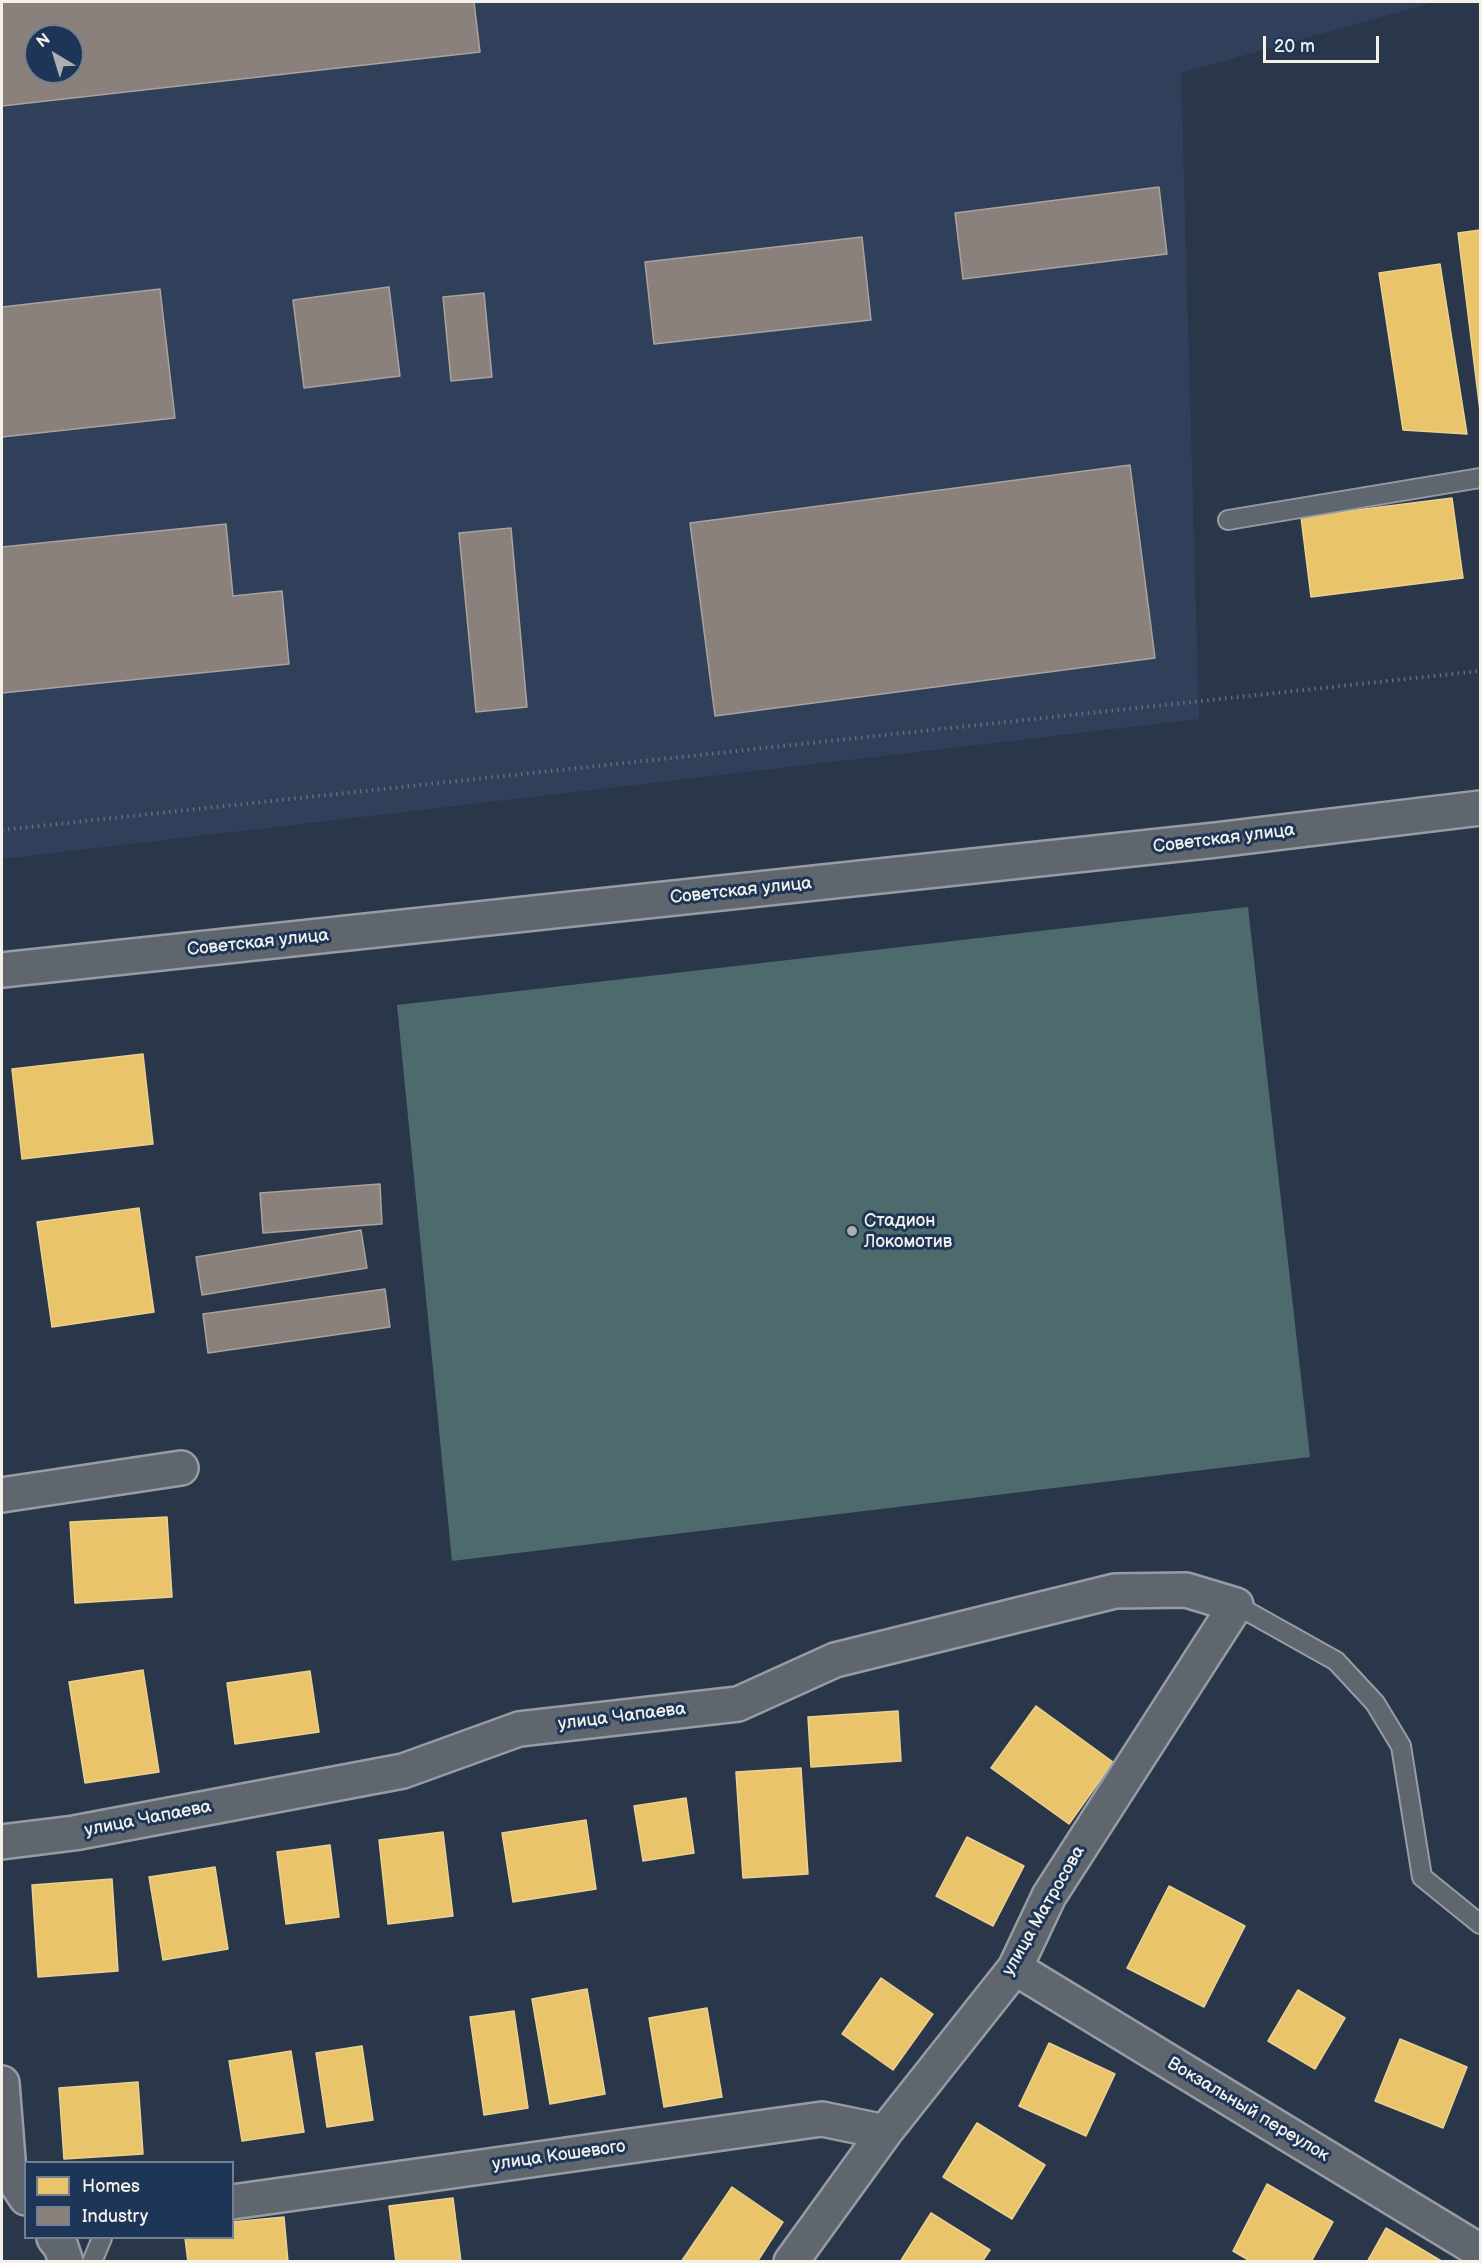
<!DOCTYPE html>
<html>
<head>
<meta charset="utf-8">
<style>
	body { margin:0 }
	#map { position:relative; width:1482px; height:2263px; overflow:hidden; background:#2a374a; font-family:"Balsamiq Sans",sans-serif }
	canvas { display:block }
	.frame { position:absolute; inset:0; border:3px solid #f4f1e8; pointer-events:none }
	.legend { position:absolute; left:24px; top:2161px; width:210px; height:78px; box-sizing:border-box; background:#1d3557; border:2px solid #738091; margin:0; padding:8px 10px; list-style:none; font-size:18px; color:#f4f1e8 }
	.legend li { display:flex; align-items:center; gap:12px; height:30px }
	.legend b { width:30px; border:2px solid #738091 }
	.north { position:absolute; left:24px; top:24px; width:60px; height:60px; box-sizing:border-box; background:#1d3557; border:2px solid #738091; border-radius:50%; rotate:322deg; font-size:16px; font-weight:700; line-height:24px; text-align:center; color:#f4f1e8 }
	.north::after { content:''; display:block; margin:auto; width:21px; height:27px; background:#adb0b1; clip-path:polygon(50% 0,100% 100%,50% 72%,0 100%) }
	.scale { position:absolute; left:1263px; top:36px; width:116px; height:27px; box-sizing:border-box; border:3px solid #f4f1e8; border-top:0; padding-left:8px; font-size:18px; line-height:21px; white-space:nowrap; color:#f4f1e8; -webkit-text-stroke:4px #1d3557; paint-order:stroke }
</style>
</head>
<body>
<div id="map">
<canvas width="1482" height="2263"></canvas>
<div class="frame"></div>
<ul class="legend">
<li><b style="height:16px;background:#e9c46a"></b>Homes</li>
<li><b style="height:16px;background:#8a817c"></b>Industry</li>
</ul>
<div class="north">N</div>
<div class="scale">20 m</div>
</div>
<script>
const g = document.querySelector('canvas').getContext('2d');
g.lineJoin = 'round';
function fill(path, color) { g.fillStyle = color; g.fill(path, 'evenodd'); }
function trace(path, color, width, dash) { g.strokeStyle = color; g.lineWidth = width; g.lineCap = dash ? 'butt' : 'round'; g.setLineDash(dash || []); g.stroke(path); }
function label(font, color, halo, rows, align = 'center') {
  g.font = font + ' "Balsamiq Sans",sans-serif'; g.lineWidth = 6; g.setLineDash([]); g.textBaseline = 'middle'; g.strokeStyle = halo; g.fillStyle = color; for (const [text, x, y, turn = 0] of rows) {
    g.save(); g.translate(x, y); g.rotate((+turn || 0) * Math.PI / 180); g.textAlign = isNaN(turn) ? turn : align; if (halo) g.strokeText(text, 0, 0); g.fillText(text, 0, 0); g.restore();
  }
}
fill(new Path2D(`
	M 2,2 L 1435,2 L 1181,73 L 1199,719 L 2,859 ZM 36,36 L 72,36 L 72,72 L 36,72 Z`), '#30405a');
fill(new Path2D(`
	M 1248,907 L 1310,1457 L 452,1561 L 397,1005 Z`), '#4d6b6d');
const homes = new Path2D(`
	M 1480,230 L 1480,411 L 1458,233 Z
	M 1440,264 L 1467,434 L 1403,430 L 1379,273 Z
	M 1452,498 L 1463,578 L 1311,597 L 1301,517 Z
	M 143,1054 L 153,1144 L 22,1159 L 12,1069 Z
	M 139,1208 L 154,1312 L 52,1327 L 37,1222 Z
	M 167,1517 L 172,1597 L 75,1603 L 70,1522 Z
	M 143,1670 L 159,1772 L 85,1783 L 69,1682 Z
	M 310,1671 L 319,1732 L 235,1744 L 227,1683 Z
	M 1036,1706 L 1113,1762 L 1069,1824 L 991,1768 Z
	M 898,1711 L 901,1761 L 811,1767 L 808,1717 Z
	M 801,1768 L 808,1874 L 743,1878 L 736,1772 Z
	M 686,1798 L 694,1853 L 643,1861 L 634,1806 Z
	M 586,1820 L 596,1889 L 513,1902 L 502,1833 Z
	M 443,1832 L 453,1916 L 388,1924 L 379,1840 Z
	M 967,1837 L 1024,1866 L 993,1926 L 936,1896 Z
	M 330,1845 L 339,1917 L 286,1924 L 277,1852 Z
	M 215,1867 L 228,1949 L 163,1960 L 149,1877 Z
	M 112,1879 L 118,1971 L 38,1977 L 32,1885 Z
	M 1169,1886 L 1245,1926 L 1204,2007 L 1127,1968 Z
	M 881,1978 L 933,2014 L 893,2070 L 842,2034 Z
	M 587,1989 L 605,2094 L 550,2104 L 532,1999 Z
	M 1298,1990 L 1345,2018 L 1315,2069 L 1268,2041 Z
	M 707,2008 L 722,2097 L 664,2107 L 649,2018 Z
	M 514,2011 L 528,2108 L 484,2115 L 470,2017 Z
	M 1400,2039 L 1467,2067 L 1443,2128 L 1375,2101 Z
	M 1049,2043 L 1115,2074 L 1086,2136 L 1019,2106 Z
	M 362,2046 L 373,2120 L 327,2127 L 316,2053 Z
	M 291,2051 L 304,2132 L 242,2141 L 229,2061 Z
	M 138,2082 L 143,2154 L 64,2159 L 59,2088 Z
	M 977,2123 L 1045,2165 L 1012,2219 L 943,2177 Z
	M 1267,2184 L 1333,2222 L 1311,2262 L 1252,2262 L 1233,2251 Z
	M 732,2187 L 783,2222 L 757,2262 L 681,2262 Z
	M 453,2198 L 461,2262 L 396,2262 L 389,2206 Z
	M 931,2213 L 990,2250 L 982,2262 L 900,2262 Z
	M 284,2217 L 288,2262 L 188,2262 L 185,2238 L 232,2238 L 232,2222 Z
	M 1386,2228 L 1443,2262 L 1367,2262 Z`);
fill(homes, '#e9c46a');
trace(homes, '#ecd290', 1.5);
const industry = new Path2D(`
	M 2,2 L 474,2 L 480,52 L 2,106 ZM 36,36 L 72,36 L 72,72 L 36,72 Z
	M 1159,187 L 1167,254 L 963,279 L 955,213 Z
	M 862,237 L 871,320 L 654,344 L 645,262 Z
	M 389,287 L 400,376 L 304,388 L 293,300 Z
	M 160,289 L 175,418 L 2,437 L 2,307 Z
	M 484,293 L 492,377 L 451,381 L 443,297 Z
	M 1130,465 L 1155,658 L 715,716 L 690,523 Z
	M 226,524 L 233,596 L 282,591 L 289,664 L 2,693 L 2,547 Z
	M 511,528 L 527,707 L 476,712 L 459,533 Z
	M 380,1184 L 382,1224 L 263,1233 L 260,1193 Z
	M 361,1230 L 367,1268 L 202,1295 L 196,1257 Z
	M 385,1289 L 390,1327 L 208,1353 L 203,1314 Z`);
fill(industry, '#8a817c');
trace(industry, '#aaa39c', 1.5);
const service = new Path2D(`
	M 1228,520 L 1480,478
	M 1236,1605 L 1336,1661 L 1375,1703 L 1401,1746 L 1422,1877 L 1480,1924
	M 92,2262 L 102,2238`);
const minor = new Path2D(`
	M 2,1495 L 181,1468
	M 2,1842 L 74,1833 L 403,1771 L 519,1729 L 738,1704 L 835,1660 L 1115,1591 L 1186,1590 L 1236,1605 L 1049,1896 L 1015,1968 L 885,2132 L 791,2262
	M 1015,1968 L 1480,2251
	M 2,2083 L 9,2172 L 26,2198
	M 232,2202 L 822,2119 L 885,2132
	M 54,2238 L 61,2247 L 66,2262`);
const secondary = new Path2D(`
	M 2,970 L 1216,840 L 1480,808`);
trace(service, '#979ca3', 22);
trace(minor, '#979ca3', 38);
trace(secondary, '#979ca3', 38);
trace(new Path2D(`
	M 2,830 L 1480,671`), '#666d76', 4, [1.5, 4.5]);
trace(service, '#60666e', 18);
trace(minor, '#60666e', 33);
trace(secondary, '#60666e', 33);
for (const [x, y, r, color] of [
	[852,1231,6,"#adb0b1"]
]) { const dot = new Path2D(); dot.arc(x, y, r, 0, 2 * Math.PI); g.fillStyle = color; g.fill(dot); trace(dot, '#1d3557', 2); }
label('18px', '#f4f1e8', '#1d3557', [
	["Советская улица",1224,839,-7],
	["Советская улица",741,891,-6],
	["Советская улица",258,943,-6],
	["улица Чапаева",622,1717,-7],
	["улица Чапаева",148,1819,-11],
	["улица Матросова",1044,1911,-60],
	["Вокзальный переулок",1248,2110,31],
	["улица Кошевого",559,2156,-8]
]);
label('18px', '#f4f1e8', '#1d3557', [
	["Стадион",864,1221],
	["Локомотив",864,1242]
], 'left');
</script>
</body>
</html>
